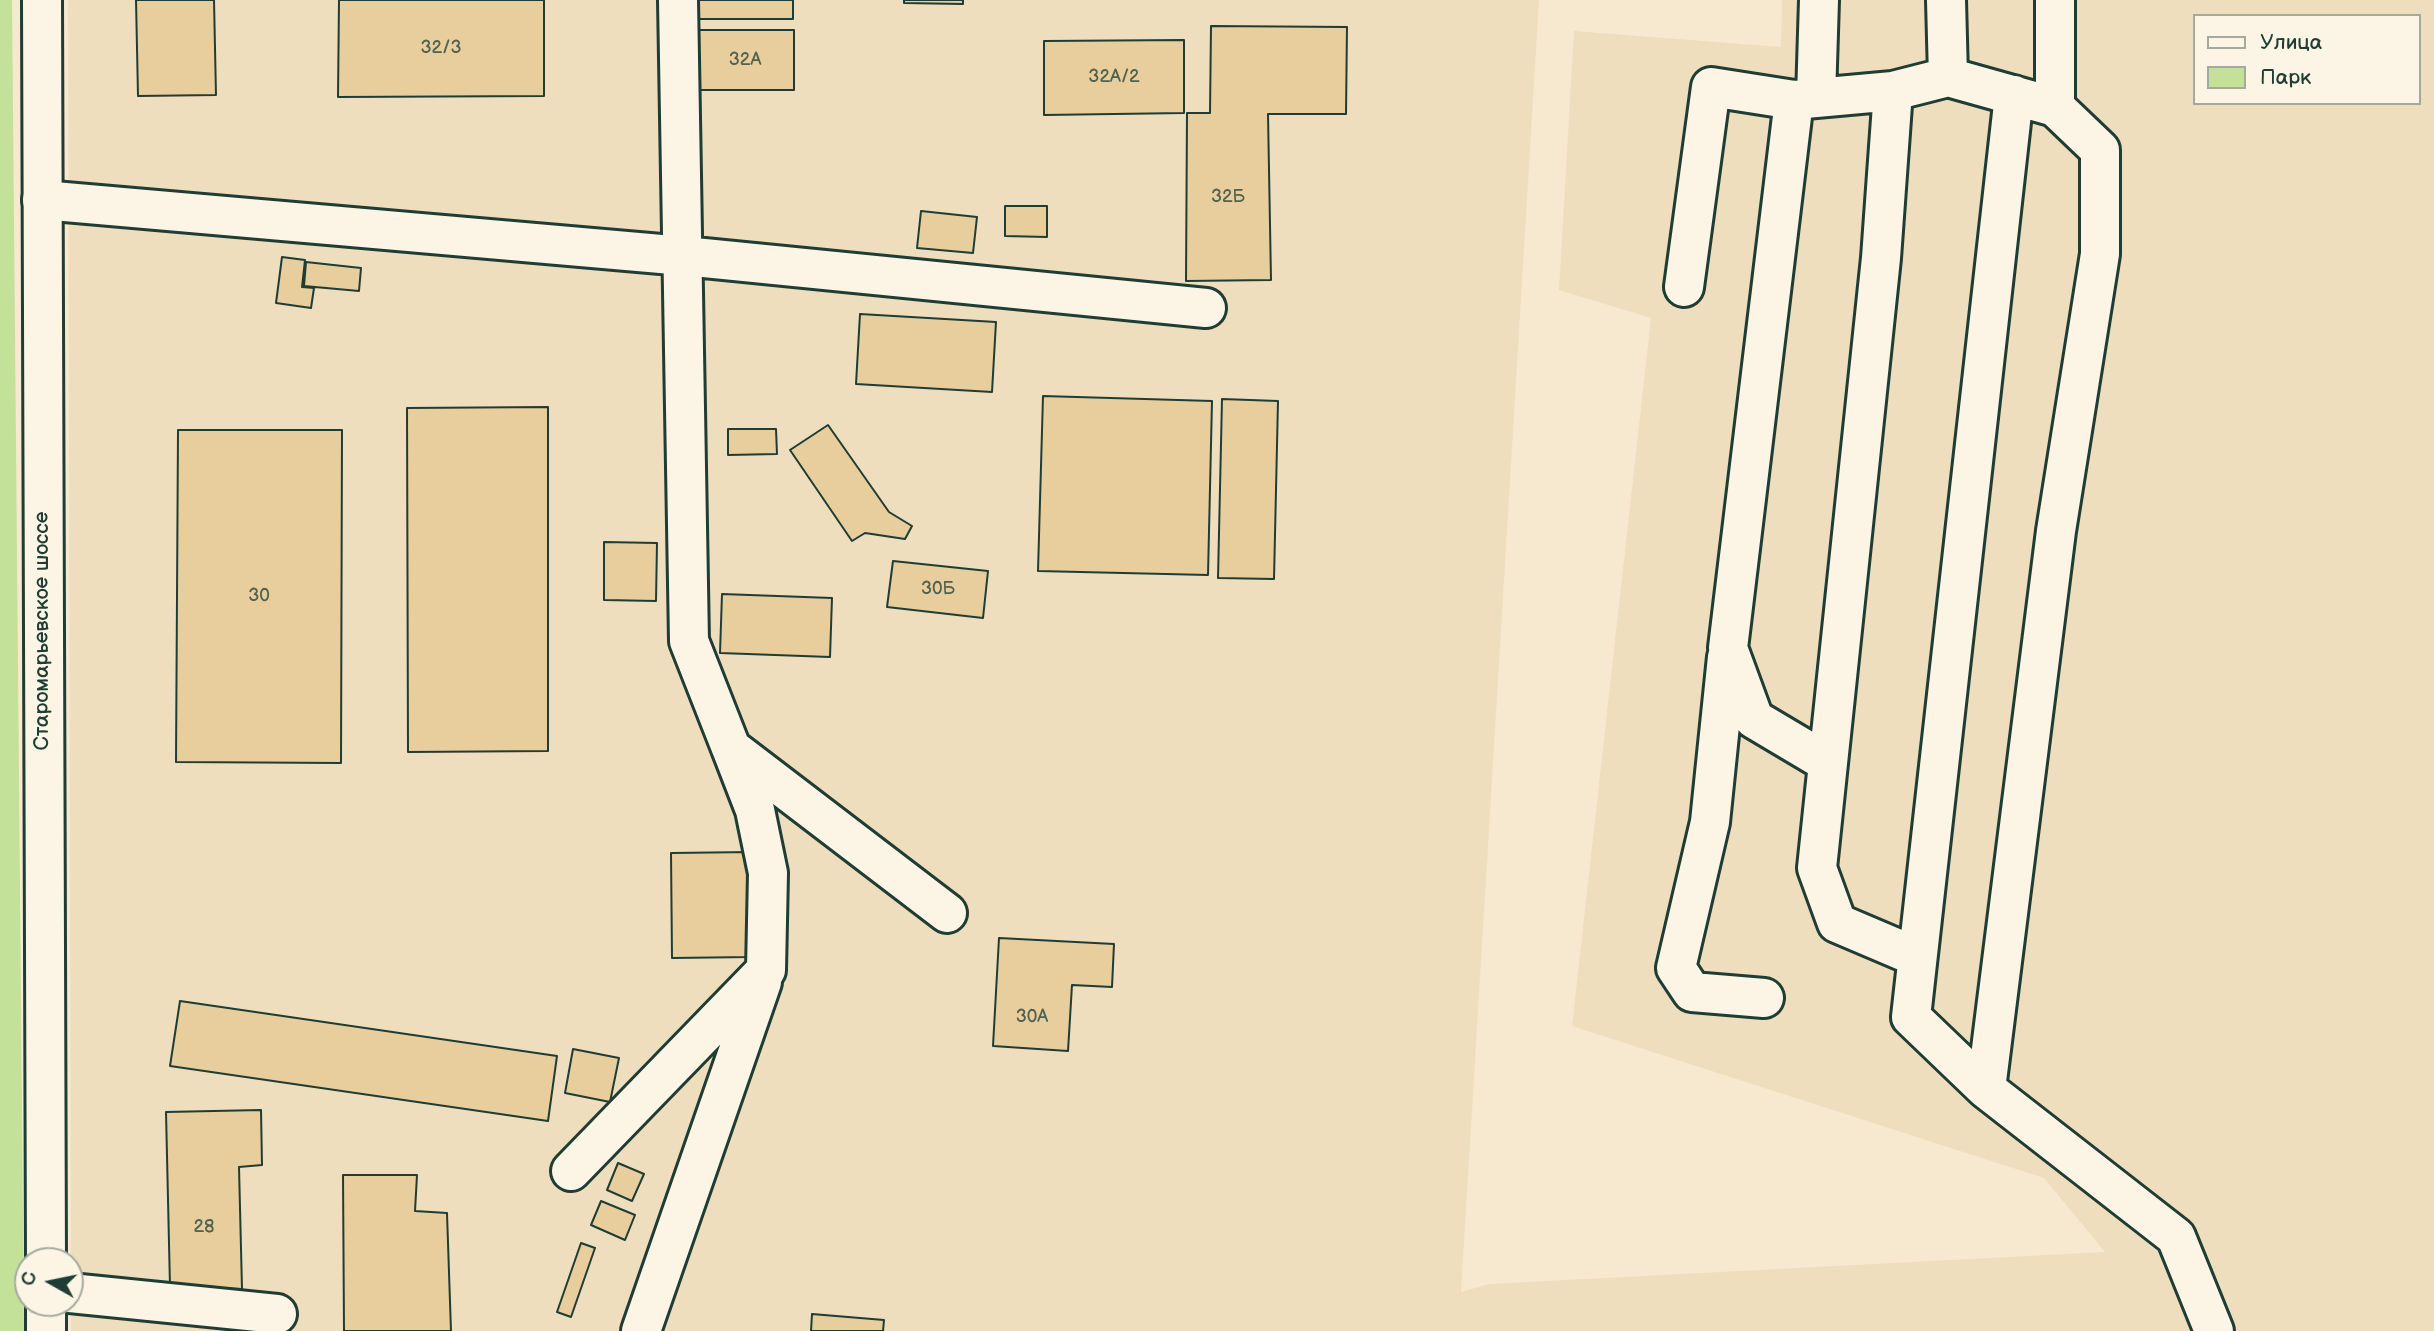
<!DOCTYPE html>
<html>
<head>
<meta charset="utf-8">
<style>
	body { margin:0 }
	#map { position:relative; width:2434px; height:1331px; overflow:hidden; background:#f6e9cf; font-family:"Balsamiq Sans",sans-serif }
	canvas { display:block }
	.legend { position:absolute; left:2193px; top:14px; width:228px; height:91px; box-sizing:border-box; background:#fcf5e5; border:2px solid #a4ab9e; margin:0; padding:9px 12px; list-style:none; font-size:21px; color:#1f3d34 }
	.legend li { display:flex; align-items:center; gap:14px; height:35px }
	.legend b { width:35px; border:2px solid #a4ab9e }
	.north { position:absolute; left:14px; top:1247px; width:70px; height:70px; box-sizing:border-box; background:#fcf5e5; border:2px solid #a4ab9e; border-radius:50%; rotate:279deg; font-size:19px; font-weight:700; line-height:28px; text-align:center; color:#1f3d34 }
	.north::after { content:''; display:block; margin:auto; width:24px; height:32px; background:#1f3d34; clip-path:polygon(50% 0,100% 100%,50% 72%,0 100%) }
</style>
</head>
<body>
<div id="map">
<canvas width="2434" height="1331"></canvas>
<ul class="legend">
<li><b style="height:9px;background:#fcf5e5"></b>Улица</li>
<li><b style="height:19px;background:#c4e199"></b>Парк</li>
</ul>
<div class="north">С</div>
</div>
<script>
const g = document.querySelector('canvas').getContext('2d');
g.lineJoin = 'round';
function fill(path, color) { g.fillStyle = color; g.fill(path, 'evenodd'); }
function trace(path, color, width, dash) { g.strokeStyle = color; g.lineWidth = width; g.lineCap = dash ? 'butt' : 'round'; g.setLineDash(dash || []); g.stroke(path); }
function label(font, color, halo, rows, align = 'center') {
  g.font = font + ' "Balsamiq Sans",sans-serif'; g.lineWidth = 5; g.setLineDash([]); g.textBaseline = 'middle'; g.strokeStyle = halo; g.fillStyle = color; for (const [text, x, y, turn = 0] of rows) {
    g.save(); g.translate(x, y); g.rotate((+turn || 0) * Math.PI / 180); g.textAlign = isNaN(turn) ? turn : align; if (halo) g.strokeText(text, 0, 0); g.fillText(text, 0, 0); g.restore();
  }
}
fill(new Path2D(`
	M 68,0 L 1539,0 L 1461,1292 L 1489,1284 L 2105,1252 L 2044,1178 L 1572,1026 L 1651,318 L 1559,290 L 1574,31 L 1781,47 L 1782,0 L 2434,0 L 2434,1331 L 71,1331 ZM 2194,16 L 2418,16 L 2418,103 L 2194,103 Z`), '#eedebd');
fill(new Path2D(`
	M 0,0 L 12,0 L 24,1331 L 0,1331 Z`), '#c4e199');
const building = new Path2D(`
	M 136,0 L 214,0 L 216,95 L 138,96 Z
	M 339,0 L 544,0 L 544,96 L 338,97 Z
	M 694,0 L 793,0 L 793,19 L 694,19 Z
	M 904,0 L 963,0 L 963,4 L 904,3 Z
	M 1211,26 L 1347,27 L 1346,114 L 1268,114 L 1271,280 L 1186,281 L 1187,113 L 1210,113 Z
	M 697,30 L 794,30 L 794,90 L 697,90 Z
	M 1184,40 L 1184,113 L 1044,115 L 1044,41 Z
	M 1005,206 L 1047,206 L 1047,237 L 1005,236 Z
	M 921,211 L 977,217 L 973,253 L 917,248 Z
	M 282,257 L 305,260 L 302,287 L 314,288 L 311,308 L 276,303 Z
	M 306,262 L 361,268 L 359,291 L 304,286 Z
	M 860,314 L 996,322 L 992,392 L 856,384 Z
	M 1043,396 L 1212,401 L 1208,575 L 1038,571 Z
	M 1222,399 L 1278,401 L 1274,579 L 1218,578 Z
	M 548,407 L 548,751 L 408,752 L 407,408 Z
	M 828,425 L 889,512 L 912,526 L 905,539 L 865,533 L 852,541 L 790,450 Z
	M 728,429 L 776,429 L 777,454 L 728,455 Z
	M 178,430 L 342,430 L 341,763 L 176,762 Z
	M 604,542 L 657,543 L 656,601 L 604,600 Z
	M 893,561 L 988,571 L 983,618 L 887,607 Z
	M 722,594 L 832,598 L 830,657 L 720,653 Z
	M 751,852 L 751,957 L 672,958 L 671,853 Z
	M 999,938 L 1114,944 L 1112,987 L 1072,985 L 1068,1051 L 993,1046 Z
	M 180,1001 L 557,1056 L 548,1121 L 170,1066 Z
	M 573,1049 L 619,1058 L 610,1102 L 565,1093 Z
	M 261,1110 L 262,1165 L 239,1167 L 242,1289 L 170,1287 L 166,1112 Z
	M 618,1163 L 644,1174 L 632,1201 L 607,1190 Z
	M 343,1175 L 417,1175 L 415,1211 L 447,1213 L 451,1331 L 344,1331 Z
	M 601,1201 L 635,1215 L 625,1240 L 591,1225 Z
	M 581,1243 L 595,1248 L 571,1317 L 557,1312 Z
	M 812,1314 L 884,1320 L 883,1331 L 811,1331 Z`);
fill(building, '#e8cd9d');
trace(building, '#1f3d34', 2);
const minor = new Path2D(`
	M 678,0 L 689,641 L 731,748 L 947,913
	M 1946,0 L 1948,77 L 2055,107 L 2100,150 L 2100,254 L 2056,531 L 1986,1089 L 2176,1237 L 2214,1331
	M 2055,0 L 2055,107
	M 1816,98 L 1819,0
	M 42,200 L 684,256 L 1206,308
	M 1684,287 L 1711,87 L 1794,100
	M 1727,657 L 1710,822 L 1676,968 L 1692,992 L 1764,998
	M 1828,763 L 1754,719 L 1728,648 L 1794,100 L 1893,91
	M 1917,957 L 1837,923 L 1817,868 L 1881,258 L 1893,91 L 1948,77
	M 1986,1089 L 1911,1017 L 2014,95
	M 571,1171 L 766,970 L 768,873 L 755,810 L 731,748
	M 70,1293 L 277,1314
	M 641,1331 L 762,982`);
const major = new Path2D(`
	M 42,0 L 46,1261
	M 46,1303 L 46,1331`);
trace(minor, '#1f3d34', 44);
trace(major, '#1f3d34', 44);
trace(minor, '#fcf5e5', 38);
trace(major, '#fcf5e5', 38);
label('18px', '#51614e', null, [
	["32/3",441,48],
	["32А",745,60],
	["32А/2",1114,77],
	["32Б",1228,197],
	["30Б",938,589],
	["30",259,596],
	["30А",1032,1017],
	["28",204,1227]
]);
label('21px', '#1f3d34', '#fcf5e5', [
	["Старомарьевское шоссе",43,631,-90]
]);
</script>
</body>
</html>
